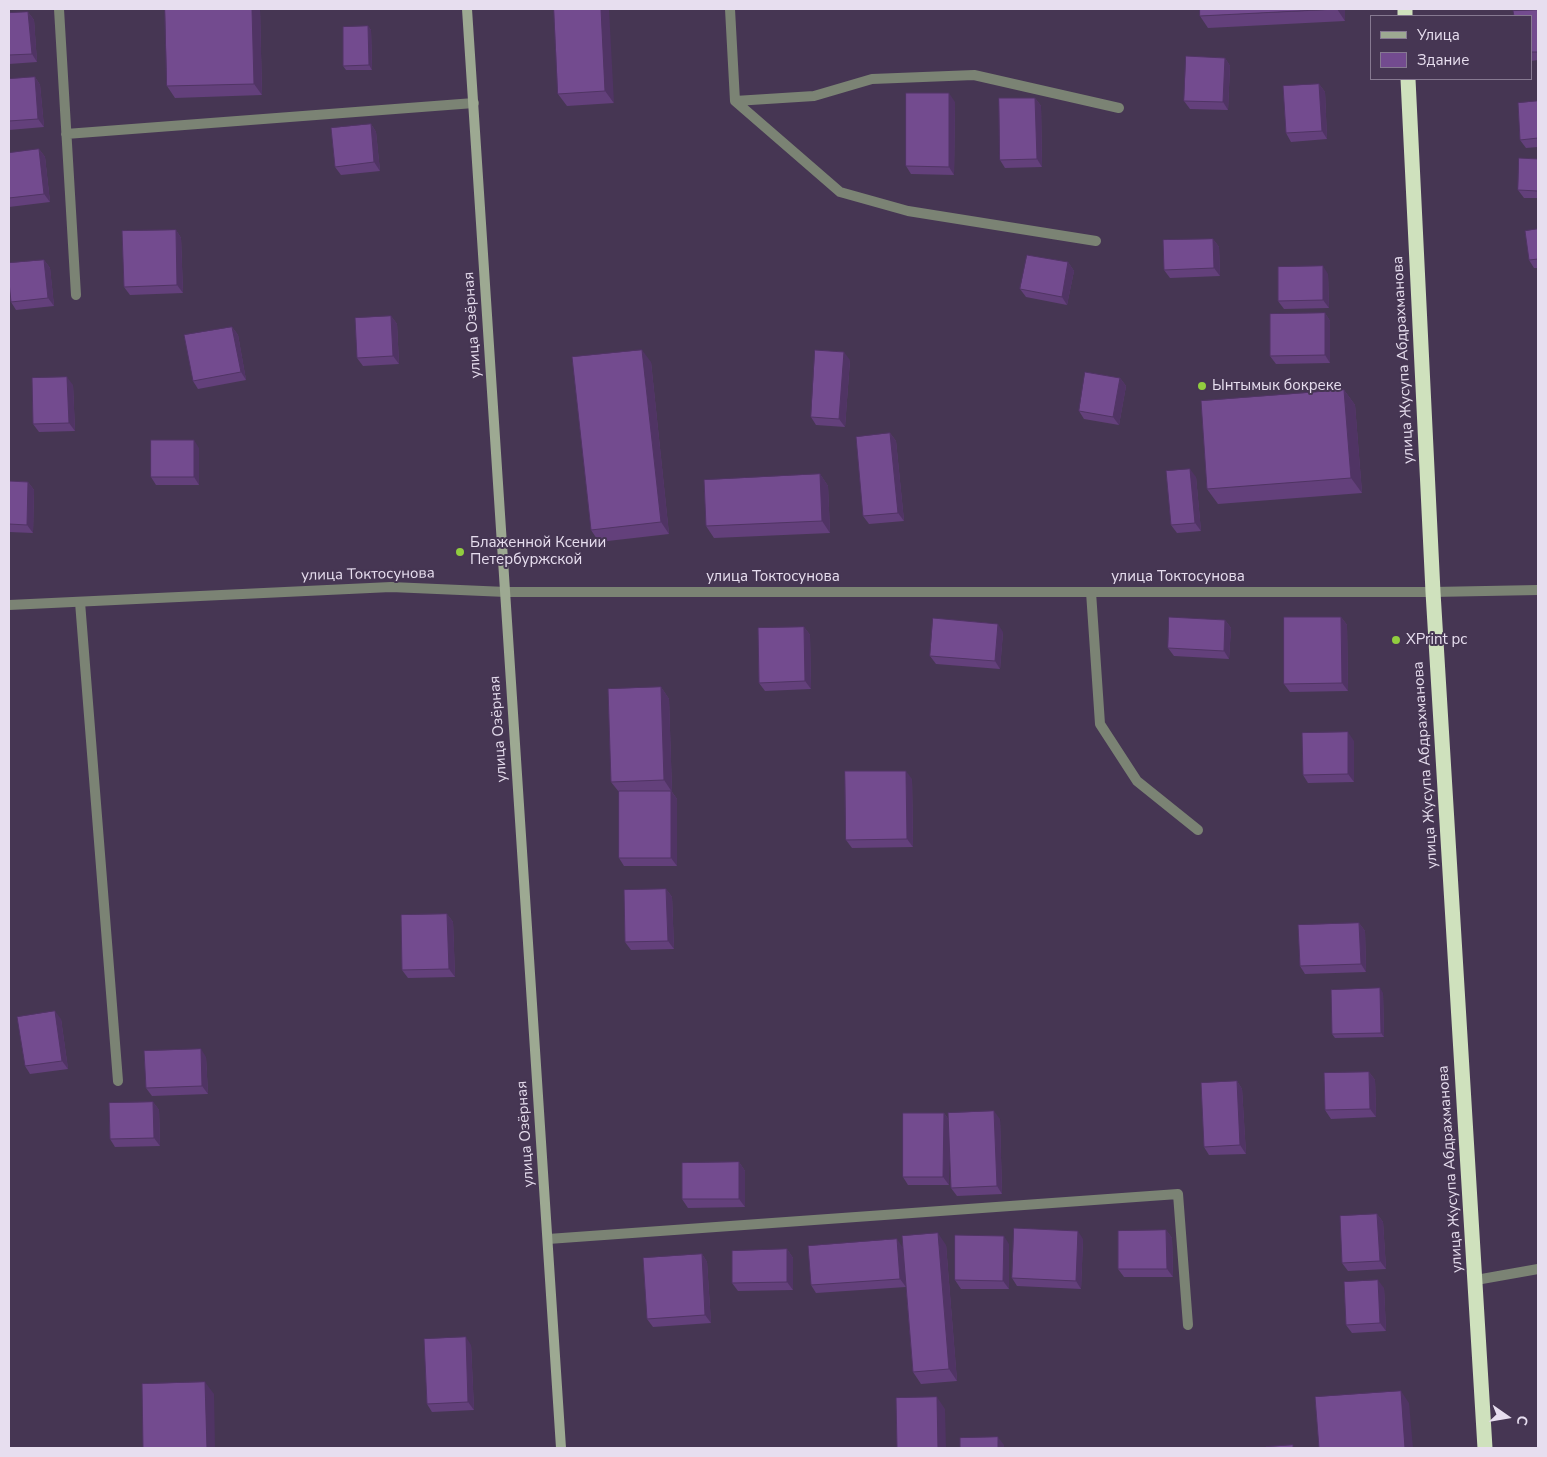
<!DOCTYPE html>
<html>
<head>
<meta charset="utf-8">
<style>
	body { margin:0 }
	#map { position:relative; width:1547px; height:1457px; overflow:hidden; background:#463653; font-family:"Nunito Sans",sans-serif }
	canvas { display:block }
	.frame { position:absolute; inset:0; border:10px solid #e7deef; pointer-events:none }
	.legend { position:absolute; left:1370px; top:15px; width:162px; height:65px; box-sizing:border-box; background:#463653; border:1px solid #867991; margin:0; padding:6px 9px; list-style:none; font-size:15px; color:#e7deef }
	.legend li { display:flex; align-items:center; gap:10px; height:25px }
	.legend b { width:25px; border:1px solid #867991 }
	.north { position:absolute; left:1482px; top:1392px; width:50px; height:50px; -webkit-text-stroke:4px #463653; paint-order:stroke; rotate:103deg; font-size:14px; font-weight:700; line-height:20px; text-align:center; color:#e7deef }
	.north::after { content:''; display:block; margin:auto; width:18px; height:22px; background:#e7deef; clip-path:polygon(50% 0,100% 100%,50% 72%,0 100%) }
</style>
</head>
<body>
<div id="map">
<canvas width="1547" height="1457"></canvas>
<div class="frame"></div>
<ul class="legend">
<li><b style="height:6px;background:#9da992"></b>Улица</li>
<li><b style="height:14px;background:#734b8f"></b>Здание</li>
</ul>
<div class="north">С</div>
</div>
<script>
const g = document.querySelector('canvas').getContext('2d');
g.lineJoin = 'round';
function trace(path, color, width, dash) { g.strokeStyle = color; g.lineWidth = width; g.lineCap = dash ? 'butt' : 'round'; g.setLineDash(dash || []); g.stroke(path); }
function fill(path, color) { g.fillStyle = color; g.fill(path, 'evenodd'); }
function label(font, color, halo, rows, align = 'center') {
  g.font = font + ' "Nunito Sans",sans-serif'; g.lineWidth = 4; g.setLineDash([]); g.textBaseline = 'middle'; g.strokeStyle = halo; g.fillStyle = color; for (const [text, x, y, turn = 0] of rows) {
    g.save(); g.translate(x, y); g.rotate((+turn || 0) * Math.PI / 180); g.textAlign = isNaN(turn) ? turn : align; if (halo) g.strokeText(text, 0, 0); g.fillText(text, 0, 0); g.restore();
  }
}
trace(new Path2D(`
	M 1091,592 L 1100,724 L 1137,781 L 1198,830
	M 80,602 L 118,1081`), '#7b8374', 10);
trace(new Path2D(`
	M 59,9 L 76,295
	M 730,9 L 735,101 L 814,96 L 872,79 L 974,75 L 1119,108
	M 735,101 L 840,192 L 908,211 L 1096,241
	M 66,134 L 474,103
	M 9,605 L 391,587 L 506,592 L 1433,592 L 1538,590
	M 548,1239 L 1178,1194 L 1188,1325
	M 1476,1280 L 1538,1269`), '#7b8374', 10);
trace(new Path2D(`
	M 467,9 L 561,1448`), '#9da992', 10);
trace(new Path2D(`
	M 1405,9 L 1405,16
	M 1408,79 L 1433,592 L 1485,1448`), '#cfe1bd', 15);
fill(new Path2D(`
	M 260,9 L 262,95 L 175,98 L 167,86 Z
	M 554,9 L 614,103 L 567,106 L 558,94 Z
	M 1345,9 L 1345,21 L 1208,28 L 1200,16 Z
	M 1538,10 L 1538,60 L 1531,61 L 1531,16 Z
	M 28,12 L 34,20 L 37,62 L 9,64 L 9,13 Z
	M 368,26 L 371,30 L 372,70 L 346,70 L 343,66 Z
	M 1225,58 L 1230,66 L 1228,110 L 1190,109 L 1184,101 Z
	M 35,77 L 40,85 L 44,127 L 9,130 L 9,79 Z
	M 1319,84 L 1325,92 L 1327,139 L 1291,142 L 1286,133 Z
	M 1035,98 L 1041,106 L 1042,167 L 1005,168 L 1000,160 Z
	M 1538,101 L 1538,147 L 1526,148 L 1520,140 Z
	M 955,102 L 954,175 L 911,174 L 906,166 Z
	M 371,124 L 376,132 L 380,171 L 341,175 L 335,167 Z
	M 39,149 L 45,157 L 50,202 L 9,207 L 9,153 Z
	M 1538,159 L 1538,198 L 1524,198 L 1518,190 Z
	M 1538,229 L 1538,268 L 1534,268 L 1529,260 Z
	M 176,230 L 181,238 L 183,293 L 130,295 L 124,287 Z
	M 1213,239 L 1219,247 L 1220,276 L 1170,278 L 1164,270 Z
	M 44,260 L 50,268 L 54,306 L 16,310 L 11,302 Z
	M 1068,262 L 1074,271 L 1067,305 L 1026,297 L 1020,289 Z
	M 1328,274 L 1329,308 L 1284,309 L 1278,301 Z
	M 1325,313 L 1330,321 L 1330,363 L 1276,364 L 1270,356 Z
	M 391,316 L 397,324 L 399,364 L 363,366 L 357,358 Z
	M 232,327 L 238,335 L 246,380 L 198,389 L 193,381 Z
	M 850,360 L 845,427 L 816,425 L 811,417 Z
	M 651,362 L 669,534 L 599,542 L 591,530 Z
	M 1120,378 L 1126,386 L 1119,425 L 1084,419 L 1079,411 Z
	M 73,385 L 75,431 L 39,432 L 33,424 Z
	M 1344,390 L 1355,405 L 1362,493 L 1218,504 L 1207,489 Z
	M 890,433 L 896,441 L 904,521 L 869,524 L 863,516 Z
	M 199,448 L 199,485 L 156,485 L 151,477 Z
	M 820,474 L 828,486 L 830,533 L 714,538 L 706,526 Z
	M 1196,477 L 1201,531 L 1177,533 L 1171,525 Z
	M 9,481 L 28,482 L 34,490 L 33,533 L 9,532 Z
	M 1341,617 L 1347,625 L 1348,691 L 1290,692 L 1284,684 Z
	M 1225,620 L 1231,628 L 1229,659 L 1174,656 L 1168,648 Z
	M 804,627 L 810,635 L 811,689 L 765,691 L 759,683 Z
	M 1003,632 L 1000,669 L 936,664 L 930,656 Z
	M 661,687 L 669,699 L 672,792 L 677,799 L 677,866 L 624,866 L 619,858 L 619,792 L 611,782 Z
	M 1354,741 L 1354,782 L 1308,783 L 1303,775 Z
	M 912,779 L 913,847 L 852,848 L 846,840 Z
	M 666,889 L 672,897 L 674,949 L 631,950 L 625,942 Z
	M 447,914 L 453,922 L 455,977 L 408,978 L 402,970 Z
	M 1359,923 L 1365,931 L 1366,972 L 1305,974 L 1300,966 Z
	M 1383,993 L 1384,1037 L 1335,1038 L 1332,1034 Z
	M 61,1019 L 68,1069 L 30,1074 L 25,1066 Z
	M 206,1057 L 208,1094 L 152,1096 L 146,1088 Z
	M 1369,1072 L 1375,1080 L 1376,1117 L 1331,1119 L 1325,1110 Z
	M 1237,1081 L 1242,1089 L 1246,1154 L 1209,1155 L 1204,1147 Z
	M 153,1102 L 159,1110 L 160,1146 L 115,1147 L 110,1139 Z
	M 944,1113 L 949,1120 L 1000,1119 L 1002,1194 L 957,1196 L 951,1188 L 949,1142 L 949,1185 L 908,1185 L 903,1177 Z
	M 739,1162 L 745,1171 L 745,1207 L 688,1208 L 682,1199 Z
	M 1377,1214 L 1383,1222 L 1386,1269 L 1348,1271 L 1342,1263 Z
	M 1166,1230 L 1172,1238 L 1173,1277 L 1124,1277 L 1118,1269 Z
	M 1083,1239 L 1081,1289 L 1017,1286 L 1012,1278 Z
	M 1009,1244 L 1009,1289 L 961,1289 L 955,1280 Z
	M 946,1245 L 957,1381 L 921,1384 L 913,1372 L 906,1287 L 816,1293 L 811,1285 L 903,1247 Z
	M 787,1249 L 793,1258 L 793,1290 L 738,1291 L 732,1283 Z
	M 702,1254 L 707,1262 L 711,1323 L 653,1327 L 647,1319 Z
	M 1384,1288 L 1386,1331 L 1352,1333 L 1346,1325 Z
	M 471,1345 L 474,1410 L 432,1412 L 427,1404 Z`), '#63407b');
fill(new Path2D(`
	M 252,9 L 260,9 L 262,95 L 254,84 Z
	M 601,9 L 609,9 L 614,103 L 605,91 Z
	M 1337,9 L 1345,9 L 1345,21 Z
	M 28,12 L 34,20 L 37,62 L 32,54 Z
	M 368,26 L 371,30 L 372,70 L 369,65 Z
	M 1225,58 L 1230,66 L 1228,110 L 1223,102 Z
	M 35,77 L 40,85 L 44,127 L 38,119 Z
	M 1319,84 L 1325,92 L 1327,139 L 1322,131 Z
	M 949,93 L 955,102 L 954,175 L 949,167 Z
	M 1035,98 L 1041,106 L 1042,167 L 1037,159 Z
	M 371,124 L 376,132 L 380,171 L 374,162 Z
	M 39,149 L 45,157 L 50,202 L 44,194 Z
	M 176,230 L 181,238 L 183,293 L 177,285 Z
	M 1213,239 L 1219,247 L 1220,276 L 1214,268 Z
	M 44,260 L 50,268 L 54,306 L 48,298 Z
	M 1068,262 L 1074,271 L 1067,305 L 1062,297 Z
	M 1323,266 L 1328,274 L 1329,308 L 1323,300 Z
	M 1325,313 L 1330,321 L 1330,363 L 1325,355 Z
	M 391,316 L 397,324 L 399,364 L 393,356 Z
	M 232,327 L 238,335 L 246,380 L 241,372 Z
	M 642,350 L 651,362 L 669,534 L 661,522 Z
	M 844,352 L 850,360 L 845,427 L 839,419 Z
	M 67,377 L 73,385 L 75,431 L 69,423 Z
	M 1120,378 L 1126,386 L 1119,425 L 1113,417 Z
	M 1344,390 L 1355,405 L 1362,493 L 1351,478 Z
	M 890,433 L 896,441 L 904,521 L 898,513 Z
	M 194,440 L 199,448 L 199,485 L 194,477 Z
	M 1190,469 L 1196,477 L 1201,531 L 1195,523 Z
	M 820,474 L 828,486 L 830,533 L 822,521 Z
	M 28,482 L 34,490 L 33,533 L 27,525 Z
	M 1341,617 L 1347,625 L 1348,691 L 1342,683 Z
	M 1225,620 L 1231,628 L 1229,659 L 1224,651 Z
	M 998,624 L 1003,632 L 1000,669 L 995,661 Z
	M 804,627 L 810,635 L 811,689 L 805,681 Z
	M 661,687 L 669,699 L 672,792 L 664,780 Z
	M 1348,732 L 1354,741 L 1354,782 L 1348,774 Z
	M 906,771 L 912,779 L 913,847 L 907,839 Z
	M 671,791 L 677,799 L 677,866 L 671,858 Z
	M 666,889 L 672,897 L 674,949 L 668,941 Z
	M 447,914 L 453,922 L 455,977 L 449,969 Z
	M 1359,923 L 1365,931 L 1366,972 L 1361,964 Z
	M 1380,988 L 1383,993 L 1384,1037 L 1381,1033 Z
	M 55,1011 L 61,1019 L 68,1069 L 62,1061 Z
	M 201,1049 L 206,1057 L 208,1094 L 202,1086 Z
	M 1369,1072 L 1375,1080 L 1376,1117 L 1370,1109 Z
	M 1237,1081 L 1242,1089 L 1246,1154 L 1240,1145 Z
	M 153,1102 L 159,1110 L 160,1146 L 154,1138 Z
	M 994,1111 L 1000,1119 L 1002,1194 L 997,1186 Z
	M 944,1113 L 950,1122 L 949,1185 L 943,1177 Z
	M 739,1162 L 745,1171 L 745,1207 L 739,1199 Z
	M 1377,1214 L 1383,1222 L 1386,1269 L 1380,1261 Z
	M 1166,1230 L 1172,1238 L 1173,1277 L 1167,1269 Z
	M 1078,1231 L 1083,1239 L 1081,1289 L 1076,1281 Z
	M 938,1233 L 946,1245 L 957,1381 L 949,1369 Z
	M 1004,1236 L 1009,1244 L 1009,1289 L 1003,1281 Z
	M 897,1239 L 903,1248 L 906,1287 L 900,1279 Z
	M 787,1249 L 793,1258 L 793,1290 L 787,1282 Z
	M 702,1254 L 707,1262 L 711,1323 L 705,1315 Z
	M 1378,1280 L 1384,1288 L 1386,1331 L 1380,1323 Z
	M 466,1337 L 471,1345 L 474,1410 L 468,1402 Z
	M 205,1382 L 214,1394 L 215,1448 L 207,1448 Z
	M 1401,1391 L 1409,1403 L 1413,1448 L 1405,1448 Z
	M 937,1397 L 945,1409 L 946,1448 L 938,1448 Z
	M 998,1437 L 1004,1445 L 1004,1448 L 998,1448 Z`), '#503464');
const building = new Path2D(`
	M 165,9 L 252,9 L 254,84 L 167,86 Z
	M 554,9 L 601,9 L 605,91 L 558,94 Z
	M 1200,9 L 1337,9 L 1200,16 Z
	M 1538,10 L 1538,52 L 1531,52 L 1531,16 L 1514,16 L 1513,11 Z
	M 28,12 L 32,54 L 9,55 L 9,13 Z
	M 368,26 L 369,65 L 343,66 L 343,27 Z
	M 1186,56 L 1225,58 L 1223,102 L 1184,101 Z
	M 35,77 L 38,119 L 9,121 L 9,79 Z
	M 1319,84 L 1322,131 L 1286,133 L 1283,86 Z
	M 906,93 L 949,93 L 949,167 L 906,166 Z
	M 999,98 L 1035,98 L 1037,159 L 1000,160 Z
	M 1538,101 L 1538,138 L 1520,140 L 1518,103 Z
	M 371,124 L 374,162 L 335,167 L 331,128 Z
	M 39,149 L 44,194 L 9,198 L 9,153 Z
	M 1519,158 L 1538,159 L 1538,191 L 1518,190 Z
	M 1538,229 L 1538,259 L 1529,260 L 1525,231 Z
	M 176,230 L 177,285 L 124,287 L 122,231 Z
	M 1213,239 L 1214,268 L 1164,270 L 1163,240 Z
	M 1027,255 L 1068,262 L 1062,297 L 1020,289 Z
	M 44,260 L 48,298 L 11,302 L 9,282 L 9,263 Z
	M 1323,266 L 1323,300 L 1278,301 L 1278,267 Z
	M 1325,313 L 1325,355 L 1270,356 L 1270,314 Z
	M 391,316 L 393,356 L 357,358 L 355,318 Z
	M 232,327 L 241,372 L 193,381 L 184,335 Z
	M 642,350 L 661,522 L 591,530 L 572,357 Z
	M 815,350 L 844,352 L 839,419 L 811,417 Z
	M 1085,372 L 1120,378 L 1113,417 L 1079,411 Z
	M 67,377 L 69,423 L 33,424 L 32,378 Z
	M 1344,390 L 1351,478 L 1207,489 L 1201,401 Z
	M 890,433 L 898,513 L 863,516 L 856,437 Z
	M 151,440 L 194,440 L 194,477 L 151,477 Z
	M 1190,469 L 1195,523 L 1171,525 L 1166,471 Z
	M 820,474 L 822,521 L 706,526 L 704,480 Z
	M 9,481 L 28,482 L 27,525 L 9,524 Z
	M 1169,617 L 1225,620 L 1224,651 L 1168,648 Z
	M 1284,617 L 1341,617 L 1342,683 L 1284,684 Z
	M 933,618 L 998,624 L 995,661 L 930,656 Z
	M 804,627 L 805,681 L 759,683 L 758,628 Z
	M 661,687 L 664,780 L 611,782 L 608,689 Z
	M 1348,732 L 1348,774 L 1303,775 L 1302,733 Z
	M 845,771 L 906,771 L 907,839 L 846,840 Z
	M 619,791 L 671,791 L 671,858 L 619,858 Z
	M 666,889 L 668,941 L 625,942 L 624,890 Z
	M 447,914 L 449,969 L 402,970 L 401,915 Z
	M 1359,923 L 1361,964 L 1300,966 L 1298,925 Z
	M 1380,988 L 1381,1033 L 1332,1034 L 1331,990 Z
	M 55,1011 L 62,1061 L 25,1066 L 17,1017 Z
	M 201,1049 L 202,1086 L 146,1088 L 144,1051 Z
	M 1369,1072 L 1370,1109 L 1325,1110 L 1324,1073 Z
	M 1237,1081 L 1240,1145 L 1204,1147 L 1201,1083 Z
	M 153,1102 L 154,1138 L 110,1139 L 109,1103 Z
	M 994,1111 L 997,1186 L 951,1188 L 948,1113 Z
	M 903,1113 L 944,1113 L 943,1177 L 903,1177 Z
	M 739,1162 L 739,1199 L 682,1199 L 682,1163 Z
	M 1377,1214 L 1380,1261 L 1342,1263 L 1340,1216 Z
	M 1014,1228 L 1078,1231 L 1076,1281 L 1012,1278 Z
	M 1166,1230 L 1167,1269 L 1118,1269 L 1118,1231 Z
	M 938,1233 L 949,1369 L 913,1372 L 902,1236 Z
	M 955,1235 L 1004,1236 L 1003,1281 L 955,1280 Z
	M 897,1239 L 900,1279 L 811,1285 L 808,1246 Z
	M 787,1249 L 787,1282 L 732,1283 L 732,1251 Z
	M 702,1254 L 705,1315 L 647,1319 L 643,1258 Z
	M 1378,1280 L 1380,1323 L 1346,1325 L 1344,1282 Z
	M 466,1337 L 468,1402 L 427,1404 L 424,1339 Z
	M 205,1382 L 207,1448 L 143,1448 L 142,1384 Z
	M 1401,1391 L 1405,1448 L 1319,1448 L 1315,1397 Z
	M 937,1397 L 938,1448 L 897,1448 L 896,1398 Z
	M 998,1437 L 998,1448 L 960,1448 L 960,1438 Z
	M 1293,1445 L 1293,1448 L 1266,1448 L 1266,1447 Z`);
fill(building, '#734b8f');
trace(building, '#503464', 1);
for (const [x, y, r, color] of [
	[1202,386,5,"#91cd3f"],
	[460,552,5,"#91cd3f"],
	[1396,640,5,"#91cd3f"]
]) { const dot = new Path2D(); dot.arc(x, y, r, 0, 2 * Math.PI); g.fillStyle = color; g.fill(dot); trace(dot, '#463653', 2); }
label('15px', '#e7deef', '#463653', [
	["улица Озёрная",473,325,-94],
	["улица Жусупа Абдрахманова",1404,360,-93],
	["улица Токтосунова",368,575,-1],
	["улица Токтосунова",773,577],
	["улица Токтосунова",1178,577],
	["улица Озёрная",499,729,-94],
	["улица Жусупа Абдрахманова",1426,765,-94],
	["улица Озёрная",526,1134,-94],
	["улица Жусупа Абдрахманова",1451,1169,-94]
]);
label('15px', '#e7deef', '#463653', [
	["Ынтымык бокреке",1212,386],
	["Блаженной Ксении",470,543],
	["Петербуржской",470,560],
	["XPrint pc",1406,640]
], 'left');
</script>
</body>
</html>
